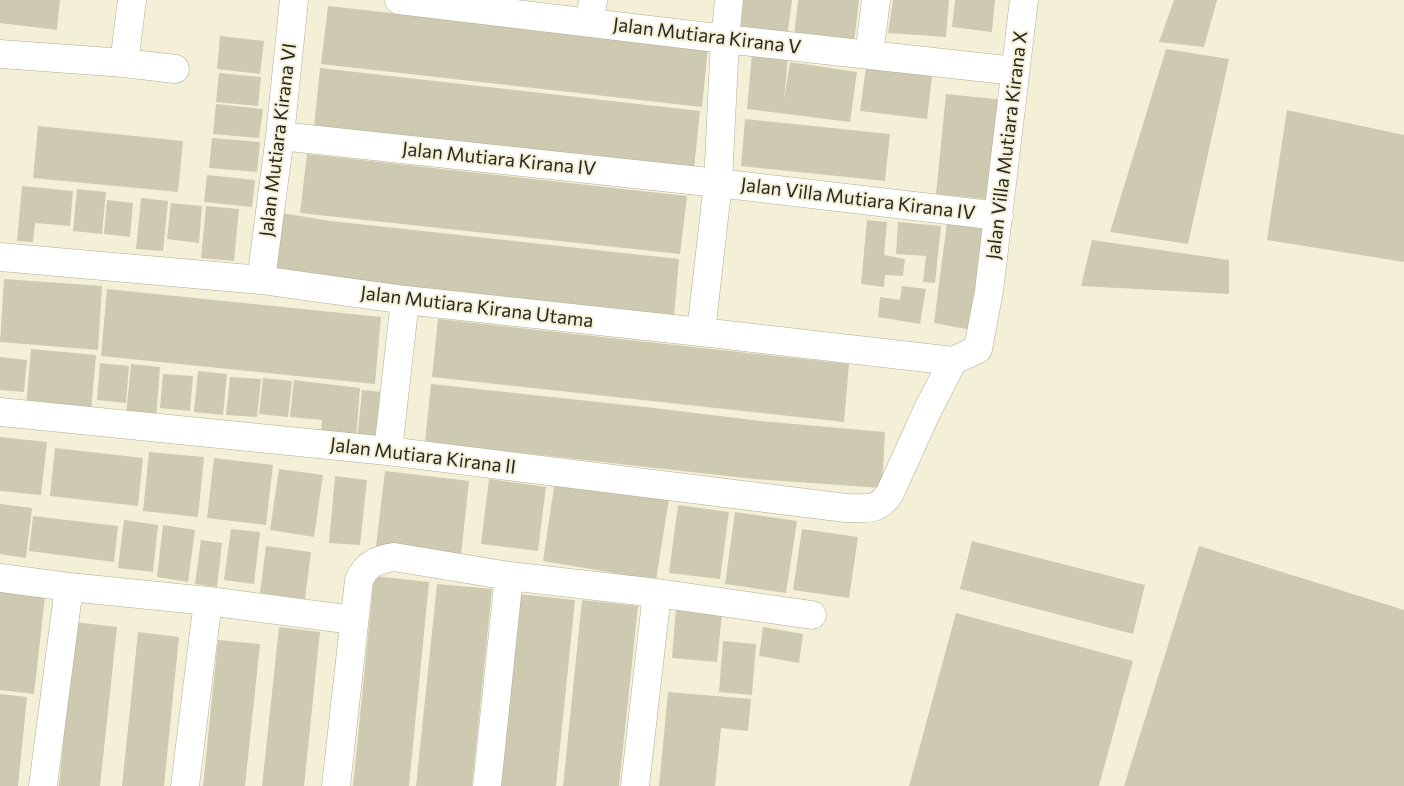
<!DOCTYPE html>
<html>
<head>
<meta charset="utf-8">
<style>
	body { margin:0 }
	canvas { display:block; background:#f4f0d7 }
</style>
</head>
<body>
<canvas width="1404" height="786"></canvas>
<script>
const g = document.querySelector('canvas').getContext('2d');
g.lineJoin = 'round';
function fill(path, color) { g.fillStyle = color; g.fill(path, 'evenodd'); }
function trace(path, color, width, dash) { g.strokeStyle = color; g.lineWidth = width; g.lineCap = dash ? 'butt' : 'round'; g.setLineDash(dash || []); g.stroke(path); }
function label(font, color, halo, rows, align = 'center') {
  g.font = font + ' Commissioner,sans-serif'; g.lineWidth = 4; g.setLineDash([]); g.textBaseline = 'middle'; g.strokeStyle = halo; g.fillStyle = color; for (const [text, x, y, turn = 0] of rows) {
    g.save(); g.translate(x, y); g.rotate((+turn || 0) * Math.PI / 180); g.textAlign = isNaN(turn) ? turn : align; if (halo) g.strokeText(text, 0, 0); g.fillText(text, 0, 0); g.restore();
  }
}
fill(new Path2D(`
	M 0,0 L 60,0 L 57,30 L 0,23 Z
	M 731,0 L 792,0 L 787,38 L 728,32 Z
	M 798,0 L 859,0 L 854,43 L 794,37 Z
	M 893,0 L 949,0 L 946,37 L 888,33 Z
	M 955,0 L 995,0 L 992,32 L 952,27 Z
	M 1174,0 L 1217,0 L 1204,47 L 1159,42 Z
	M 328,6 L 708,48 L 702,107 L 321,64 Z
	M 220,36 L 264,41 L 260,74 L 217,69 Z
	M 1166,49 L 1229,59 L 1188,244 L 1110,232 Z
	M 752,53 L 788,57 L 784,100 L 790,62 L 857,72 L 850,122 L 747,109 Z
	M 866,67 L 932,76 L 927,119 L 860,111 Z
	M 320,68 L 700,111 L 694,169 L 314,127 Z
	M 219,73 L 261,77 L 258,106 L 216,102 Z
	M 946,94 L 1005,100 L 996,200 L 936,194 Z
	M 216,104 L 263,109 L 259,138 L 213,134 Z
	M 1287,110 L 1404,135 L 1404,262 L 1267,240 Z
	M 745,119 L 890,134 L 885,181 L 741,166 Z
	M 38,126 L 183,141 L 178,192 L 33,178 Z
	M 212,138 L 260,142 L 257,172 L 209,168 Z
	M 307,154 L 687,196 L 680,254 L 300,213 Z
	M 207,175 L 255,180 L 252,207 L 204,202 Z
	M 22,186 L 73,191 L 70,226 L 35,223 L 33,242 L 17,241 Z
	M 77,189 L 106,192 L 102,234 L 73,231 Z
	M 141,198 L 168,201 L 163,251 L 136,249 Z
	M 107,200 L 133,203 L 130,237 L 104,234 Z
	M 171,203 L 202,206 L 199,243 L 167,239 Z
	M 206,206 L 239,209 L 234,261 L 201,258 Z
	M 281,213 L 331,221 L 679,259 L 674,317 L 276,273 Z
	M 867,220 L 887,222 L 884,255 L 905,259 L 903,276 L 885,275 L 884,287 L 861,284 Z
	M 898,222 L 941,226 L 935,283 L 923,282 L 926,256 L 896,254 Z
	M 947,222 L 991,231 L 977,331 L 934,323 Z
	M 1092,240 L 1229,260 L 1229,294 L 1081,286 Z
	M 4,279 L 102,286 L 98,350 L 0,342 Z
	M 902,286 L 926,289 L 920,324 L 878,317 L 880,297 L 900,300 Z
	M 107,289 L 381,317 L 375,384 L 101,356 Z
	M 438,319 L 849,364 L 844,422 L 432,377 Z
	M 31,349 L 96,355 L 91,412 L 26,406 Z
	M 0,357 L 27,360 L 24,392 L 0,390 Z
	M 100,363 L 129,366 L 126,403 L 97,400 Z
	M 131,364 L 160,367 L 156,419 L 126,415 Z
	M 198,371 L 227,374 L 223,415 L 194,412 Z
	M 163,374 L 193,376 L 190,411 L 160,408 Z
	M 230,377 L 261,379 L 257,417 L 226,415 Z
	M 263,378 L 292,381 L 288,417 L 259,414 Z
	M 294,380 L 360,388 L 356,440 L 321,436 L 322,420 L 290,417 Z
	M 431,384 L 663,409 L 760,421 L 885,432 L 882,488 L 754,479 L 425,442 Z
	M 362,390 L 382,392 L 377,444 L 357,442 Z
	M 0,437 L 47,442 L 41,495 L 0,491 Z
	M 55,448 L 143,458 L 138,506 L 50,496 Z
	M 149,452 L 204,457 L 198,517 L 143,511 Z
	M 214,458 L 273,465 L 266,525 L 207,518 Z
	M 279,469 L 323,475 L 314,537 L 270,530 Z
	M 385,471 L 469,481 L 461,555 L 376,546 Z
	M 335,476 L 367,480 L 360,545 L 329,543 Z
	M 489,479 L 546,487 L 538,551 L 481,544 Z
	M 555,480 L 669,499 L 656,580 L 543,561 Z
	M 0,504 L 32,508 L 26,558 L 0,554 Z
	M 678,505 L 729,512 L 720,579 L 669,573 Z
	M 735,512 L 797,521 L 786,593 L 725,584 Z
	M 33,516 L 118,526 L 114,562 L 29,551 Z
	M 124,520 L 158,525 L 153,572 L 118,568 Z
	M 163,525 L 195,530 L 188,582 L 157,577 Z
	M 231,529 L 260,532 L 254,584 L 224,580 Z
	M 802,529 L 858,537 L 849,598 L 793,590 Z
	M 201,540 L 222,543 L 217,587 L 195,584 Z
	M 972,541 L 1145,585 L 1133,634 L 960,589 Z
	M 266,546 L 311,552 L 305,599 L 260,593 Z
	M 1199,546 L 1404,610 L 1404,786 L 1124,786 Z
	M 374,576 L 429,582 L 409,786 L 353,786 Z
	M 437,584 L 492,589 L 472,786 L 416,786 Z
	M 0,591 L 45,597 L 34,694 L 0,690 Z
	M 518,594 L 575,600 L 556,786 L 499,786 Z
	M 582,600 L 638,606 L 619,786 L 563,786 Z
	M 676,608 L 722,614 L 717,662 L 672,658 Z
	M 956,613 L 1133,661 L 1099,786 L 909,786 Z
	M 75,622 L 117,627 L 100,786 L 59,786 Z
	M 279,627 L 320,632 L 304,786 L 262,786 Z
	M 763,627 L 803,634 L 799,663 L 759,656 Z
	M 138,632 L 179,637 L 164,786 L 122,786 Z
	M 218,640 L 260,644 L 245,786 L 203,786 Z
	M 723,641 L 756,644 L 752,695 L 719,692 Z
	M 668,692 L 751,699 L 748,731 L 721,728 L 715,786 L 659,786 Z
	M 0,694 L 27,697 L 18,786 L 0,786 Z`), '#cecab2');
const street = new Path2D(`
	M 399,0 L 725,39 L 1015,71
	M 590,22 L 593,0
	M 0,54 L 124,63 L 175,69
	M 869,55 L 876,0
	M 124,63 L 132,0
	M 280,136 L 718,183 L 999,216
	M 0,257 L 261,280 L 405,300 L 701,332 L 953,361
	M 261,280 L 280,136 L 294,0
	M 701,332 L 718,183 L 725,39 L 729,0
	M 953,361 L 978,349 L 989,291 L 1024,0
	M 0,412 L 388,451 L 846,508 C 865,508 878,512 890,493 L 928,409 L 953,361
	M 388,451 L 405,300
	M 0,578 L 69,587 L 208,601 L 353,620
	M 43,786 L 69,587
	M 185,786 L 208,601
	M 336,786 L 359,580 C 367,563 377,560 394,557 L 509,576 L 657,593 L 812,615
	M 487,786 L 509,576
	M 635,786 L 657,593`);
trace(street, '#b0ad95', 29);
trace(street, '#fff', 28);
label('19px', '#2b2920', '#f4f0d7', [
	["Jalan Mutiara Kirana V",707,36,7],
	["Jalan Mutiara Kirana VI",278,140,-83],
	["Jalan Villa Mutiara Kirana X",1007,145,-83],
	["Jalan Mutiara Kirana IV",499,159,6],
	["Jalan Villa Mutiara Kirana IV",858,199,7],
	["Jalan Mutiara Kirana Utama",477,307,7],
	["Jalan Mutiara Kirana II",423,456,7]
]);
</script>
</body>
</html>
